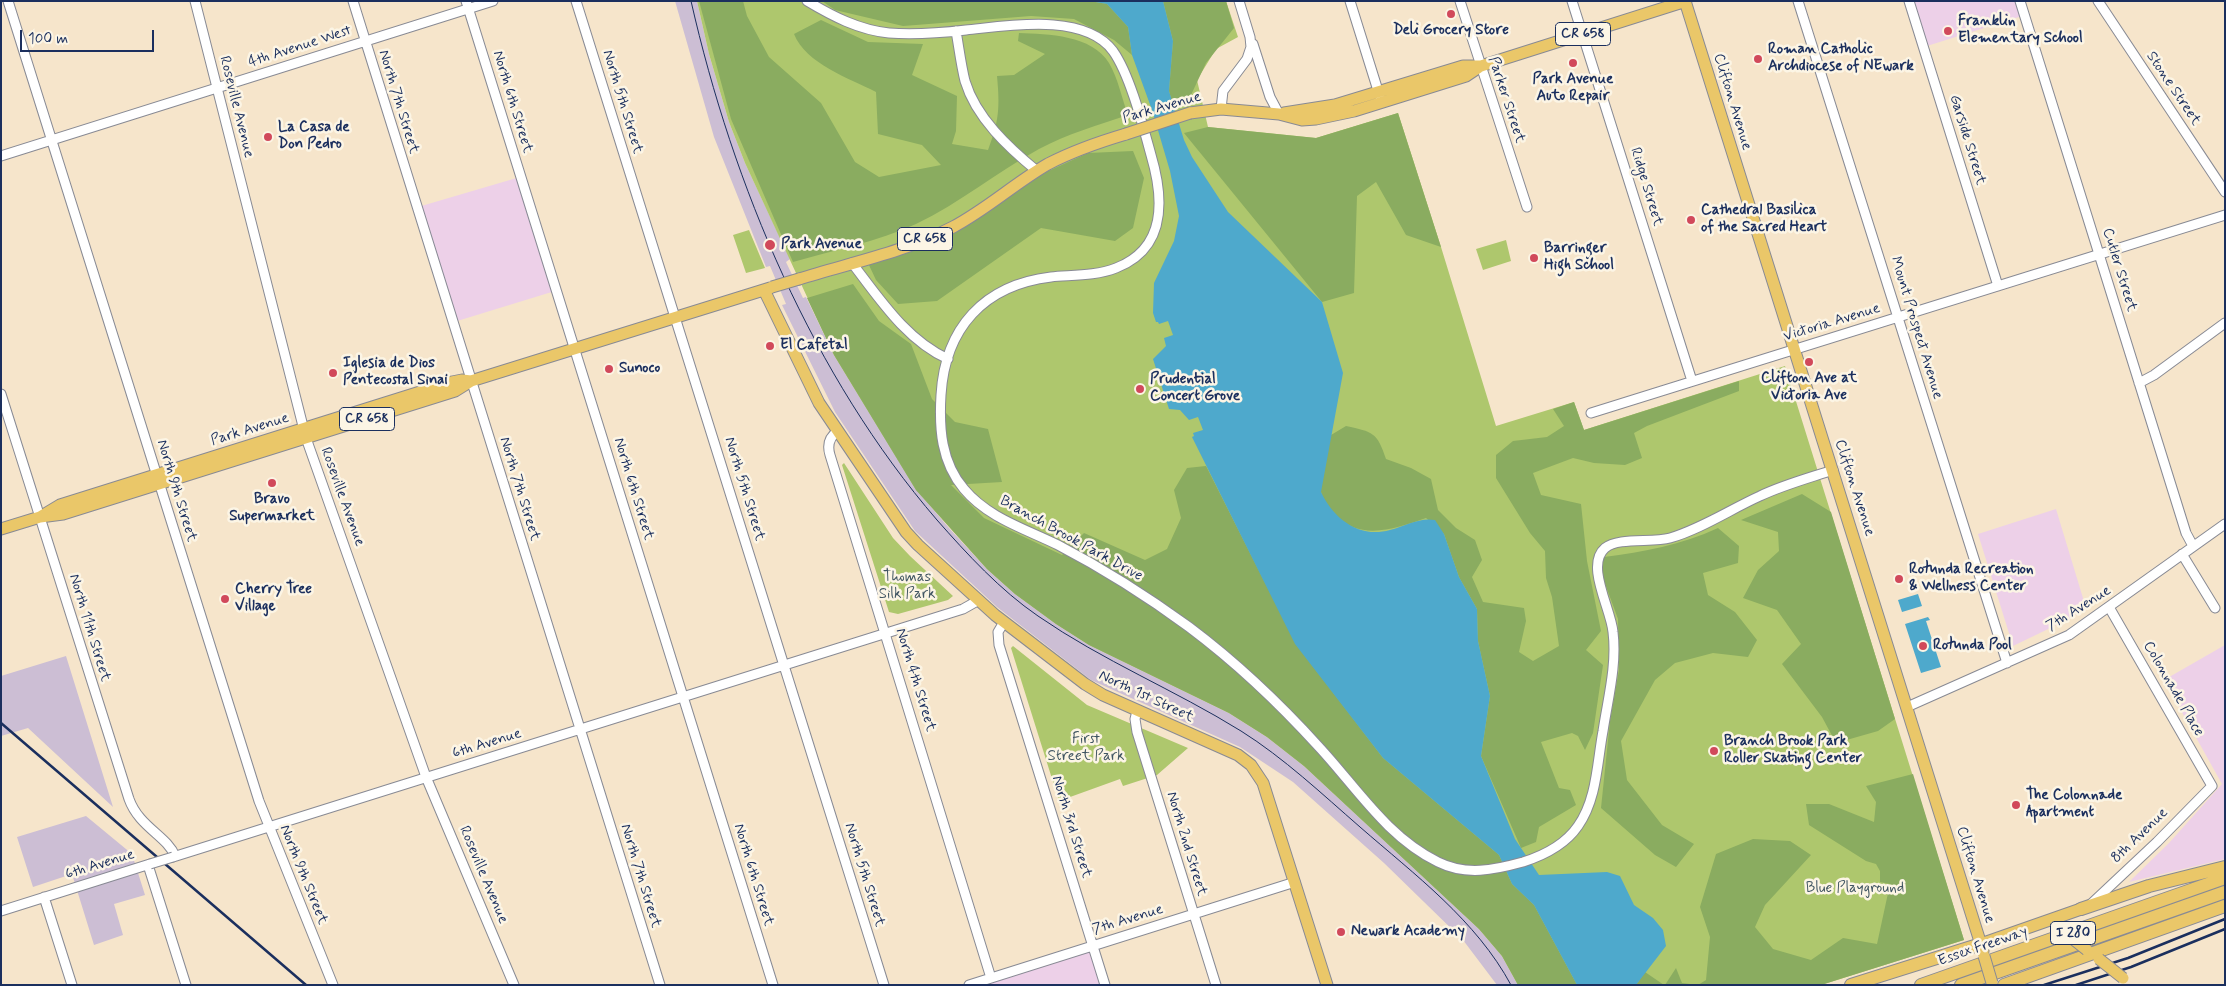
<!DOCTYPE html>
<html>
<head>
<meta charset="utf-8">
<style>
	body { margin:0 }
	#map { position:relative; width:2226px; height:986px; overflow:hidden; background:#f6e5cb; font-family:Mynerve,sans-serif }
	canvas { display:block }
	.frame { position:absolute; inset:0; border:2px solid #1b2f5e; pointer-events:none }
	.scale { position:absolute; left:20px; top:30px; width:134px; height:22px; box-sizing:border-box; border:2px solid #1b2f5e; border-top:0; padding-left:6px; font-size:15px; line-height:18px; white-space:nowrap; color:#1b2f5e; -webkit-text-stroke:4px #fcf5e5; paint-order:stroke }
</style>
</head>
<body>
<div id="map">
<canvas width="2226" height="986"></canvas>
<div class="frame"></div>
<div class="scale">100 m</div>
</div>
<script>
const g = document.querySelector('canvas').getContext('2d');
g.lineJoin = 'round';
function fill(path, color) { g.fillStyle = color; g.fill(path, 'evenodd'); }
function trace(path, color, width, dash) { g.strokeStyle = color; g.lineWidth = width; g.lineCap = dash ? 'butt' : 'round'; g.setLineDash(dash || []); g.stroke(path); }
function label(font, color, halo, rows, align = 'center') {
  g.font = font + ' Mynerve,sans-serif'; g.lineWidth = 5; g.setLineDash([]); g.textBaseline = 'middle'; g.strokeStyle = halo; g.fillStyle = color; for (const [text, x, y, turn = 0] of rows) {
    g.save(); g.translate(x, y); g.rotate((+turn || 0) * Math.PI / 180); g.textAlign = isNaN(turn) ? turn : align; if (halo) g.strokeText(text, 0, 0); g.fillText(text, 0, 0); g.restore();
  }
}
fill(new Path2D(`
	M 1911,1 L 2018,1 L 2022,16 L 1927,46 Z
	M 520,177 L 555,291 L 454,322 L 418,207 Z
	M 2056,509 L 2086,608 L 2071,618 L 2013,646 L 1978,534 Z
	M 2225,645 L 2225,859 L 2129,882 L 2169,843 L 2222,784 L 2164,680 Z
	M 1091,949 L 1102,985 L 980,985 Z`), '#edd0e8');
fill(new Path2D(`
	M 675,1 L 697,1 L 709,54 L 729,122 L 745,163 L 790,259 L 786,262 L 803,298 L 806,297 L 834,355 L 916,489 L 949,528 L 987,569 L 1015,594 L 1056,624 L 1089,645 L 1229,713 L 1267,737 L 1304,766 L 1479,929 L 1502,956 L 1518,985 L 1497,985 L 1463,940 L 1384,863 L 1293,782 L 1240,747 L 1091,680 L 997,607 L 915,531 L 835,412 L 782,305 L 786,304 L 770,266 L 766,267 L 714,137 Z
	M 66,656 L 113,807 L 28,728 L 1,736 L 1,676 Z
	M 86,816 L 132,854 L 145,895 L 114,904 L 123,935 L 94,945 L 72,874 L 33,887 L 17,837 Z`), '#ccbed4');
fill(new Path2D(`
	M 697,1 L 1226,1 L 1238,37 L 1216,49 L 1197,80 L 1208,127 L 1316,138 L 1398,113 L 1441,247 L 1496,426 L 1574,402 L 1584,430 L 1785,366 L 1964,940 L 1821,985 L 1518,985 L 1502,956 L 1479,929 L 1304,766 L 1267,737 L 1229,713 L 1089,645 L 1056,624 L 1015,594 L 987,569 L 916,490 L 834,355 L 745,163 L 729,122 L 709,54 Z
	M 749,230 L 765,268 L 746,273 L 733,235 Z
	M 1506,240 L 1511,261 L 1483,270 L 1476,249 Z
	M 844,463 L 893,538 L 910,556 L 953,596 L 948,600 L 898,614 L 889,612 L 842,465 Z
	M 1013,646 L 1087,705 L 1188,748 L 1157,775 L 1123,786 L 1120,779 L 1059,801 L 1011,648 Z`), '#aec76d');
fill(new Path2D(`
	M 699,1 L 743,1 L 747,16 L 769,57 L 821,103 L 855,162 L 879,177 L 941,165 L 922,145 L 878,134 L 876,92 C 849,78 806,64 794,34 L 821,20 L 868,42 L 923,44 L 912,75 L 957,96 L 956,131 L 952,144 L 988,150 C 999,121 1000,108 997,76 L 1014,75 L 1045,54 L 1018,41 L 1019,33 C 1048,34 1092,35 1109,63 C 1118,78 1122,99 1128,115 C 1098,125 1067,134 1039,149 C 997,172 960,203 916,224 C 877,242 834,250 793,262 L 731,119 Z
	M 822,1 L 1090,1 L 1107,4 L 1128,27 L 1132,55 L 1114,40 L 1074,19 L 1031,16 L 903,26 L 835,10 Z
	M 1163,1 L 1226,1 L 1234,28 L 1206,63 L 1191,95 L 1175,104 L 1172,102 L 1169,91 L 1173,41 Z
	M 1398,113 L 1441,247 L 1406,235 L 1376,182 L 1357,196 L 1354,293 L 1322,302 L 1184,133 L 1208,127 L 1316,138 Z
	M 1133,151 L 1144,178 L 1133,228 L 1115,241 L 1041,228 L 937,301 L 898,304 L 876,280 L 868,263 L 919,249 L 962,227 L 1033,178 L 1088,153 Z
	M 853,284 L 879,321 L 911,344 L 932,399 L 955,422 L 988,429 L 1002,482 L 951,485 L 984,518 L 1062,555 L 1084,533 L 1145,560 L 1167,549 L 1181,518 L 1174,490 L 1187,468 L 1206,466 L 1296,644 L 1383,758 L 1499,855 L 1512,884 L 1534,905 L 1577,985 L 1518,985 L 1502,956 L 1479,929 L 1304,766 L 1267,737 L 1229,713 L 1089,645 L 1056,624 L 1015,594 L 987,569 L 916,490 L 834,355 L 807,298 Z
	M 1739,381 L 1739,391 L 1647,426 L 1634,433 L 1642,458 L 1625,465 L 1594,463 L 1573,458 L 1533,473 L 1541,495 L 1581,504 L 1587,561 L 1601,631 L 1586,650 L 1603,665 L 1593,733 L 1585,750 L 1578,736 L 1572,733 L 1541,742 L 1559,788 L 1570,790 L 1576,805 L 1539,827 L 1536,842 L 1521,848 L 1481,756 L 1490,696 L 1478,641 L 1477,609 L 1459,577 L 1444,534 L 1426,518 C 1396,528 1361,542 1336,515 C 1330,509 1323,501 1321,492 C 1319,483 1329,447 1331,435 L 1346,426 C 1373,432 1377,432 1386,459 L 1411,468 L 1431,479 L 1438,510 L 1456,528 L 1475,540 L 1482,560 L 1472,577 L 1483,602 L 1524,608 L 1526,621 L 1519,652 L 1533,661 L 1559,646 L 1552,597 L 1546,578 L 1545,551 L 1530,533 L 1496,478 L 1496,455 L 1513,441 L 1547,437 L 1564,426 L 1553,409 L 1574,402 L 1584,430 Z
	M 1802,494 L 1831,512 L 1895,719 L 1878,731 L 1836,743 L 1822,717 L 1782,664 L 1801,644 L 1777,610 L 1743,598 L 1758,570 L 1779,551 L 1778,532 L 1741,520 Z
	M 1718,528 L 1739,546 L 1738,563 L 1703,573 L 1708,595 L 1735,612 L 1757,640 L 1748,657 L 1713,653 L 1675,663 L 1655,680 L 1621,741 L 1627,780 L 1662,825 L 1694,844 L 1676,867 L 1655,855 L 1601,808 L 1610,721 L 1619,670 L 1618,619 L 1599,567 L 1604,557 C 1644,552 1681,545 1718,528 Z
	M 1913,774 L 1964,940 L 1821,985 L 1698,985 L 1706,980 L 1710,937 L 1700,907 L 1716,854 L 1753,839 L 1790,841 L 1811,855 L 1765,905 L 1755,927 L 1773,949 L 1811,960 L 1843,938 L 1877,944 L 1890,884 L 1880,882 L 1880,871 L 1876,864 L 1866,861 L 1809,825 L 1806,804 L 1829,804 L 1874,822 L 1876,802 L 1866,786 Z
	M 1676,968 L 1682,983 L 1698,985 L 1665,985 Z
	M 1645,972 L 1664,985 L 1636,985 Z`), '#8aac60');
fill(new Path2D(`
	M 1090,1 L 1163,1 L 1173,41 L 1169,91 L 1184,140 L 1192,157 L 1228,212 L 1322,302 L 1343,373 L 1321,492 C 1333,518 1359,539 1390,530 C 1405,526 1420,517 1435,520 L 1444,534 L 1459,577 L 1477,609 L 1478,641 L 1490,696 L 1481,756 L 1515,839 L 1539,875 L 1607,872 L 1620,876 L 1634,905 L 1653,918 L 1663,930 L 1666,946 L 1636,985 L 1577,985 L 1534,905 L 1512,884 L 1499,855 L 1383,758 L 1295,644 L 1192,437 L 1194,436 L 1193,433 L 1203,430 L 1198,417 L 1189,420 L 1180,410 L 1169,409 L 1153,359 L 1166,346 L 1164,338 L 1173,335 L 1168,321 L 1159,324 L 1158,322 L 1156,322 L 1153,313 L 1154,283 L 1174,241 L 1179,216 L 1170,171 L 1152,110 L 1132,55 L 1128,27 L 1107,4 Z
	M 1918,594 L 1922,606 L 1902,612 L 1898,600 Z
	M 1928,617 L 1930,620 L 1926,621 L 1941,667 L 1921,673 L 1905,624 Z`), '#4ea9cc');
const minor = new Path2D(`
	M 8,1 L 259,801 L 333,985
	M 195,1 L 306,438 L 426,777 L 514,985
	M 353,1 L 660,985
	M 466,1 L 773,985
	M 576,1 L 884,985
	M 807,1 C 832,16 859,30 889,33 C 914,35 940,33 966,30 C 1007,26 1084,12 1113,51 C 1130,75 1143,126 1151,155 C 1164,199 1167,248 1116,268 C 1096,276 1072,275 1051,277 C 984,285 945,328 941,395 C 939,428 941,462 964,489 C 988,518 1026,529 1058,545 C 1104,569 1148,597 1189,627 C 1237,663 1280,704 1319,747 C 1357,788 1387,837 1438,862 C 1466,876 1494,870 1523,862 C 1545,855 1565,845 1578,826 C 1597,799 1597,763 1603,731 C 1608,698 1617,665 1613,632 C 1611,609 1585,565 1605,548 C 1618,537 1652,543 1670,538 C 1701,529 1731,509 1760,496 C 1783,485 1809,478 1833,470
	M 1350,1 L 1380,97
	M 1460,1 L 1527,207
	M 1572,1 L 1692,381
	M 1798,1 L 2007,663
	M 1909,1 L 1998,286
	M 2020,1 L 2186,533 L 2193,546
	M 2098,1 L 2225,192
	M 956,31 C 959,48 961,65 965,81 C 976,118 1009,148 1037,171
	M 1253,44 L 1270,97 L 1279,114
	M 1221,109 L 1223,91 L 1247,59 L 1251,47 L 1250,37 L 1239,1
	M 1,156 L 493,1
	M 852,263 C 879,298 906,340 948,359
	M 2139,383 L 2154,375 L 2225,323
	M 1,394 L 129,799 C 139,827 167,836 175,856
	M 1591,413 L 2225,215
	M 838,431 C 829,437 827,445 830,455 L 991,978
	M 2182,554 L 2215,608
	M 1004,622 L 998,632 L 999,645 L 1105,985
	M 1907,707 L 2069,635 L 2225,524
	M 1137,711 L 1135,719 L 1137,732 L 1216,985
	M 173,857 L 963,609 L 979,600
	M 148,865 L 186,985
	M 44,897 L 72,985
	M 2091,904 L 2157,842 L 2212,786 L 2109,607
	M 1,911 L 150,864
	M 969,985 L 1295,882`);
const major = new Path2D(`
	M 1685,1 L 1983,951
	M 1190,113 L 1221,109 L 1279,114 L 1302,120 L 1316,119 L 1354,111 L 1466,76 L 1481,66 L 1686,1
	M 1284,113 L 1335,105 L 1463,66 L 1481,66
	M 799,279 C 850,263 905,252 953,227 C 987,209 1015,183 1048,164 C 1073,151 1099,142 1126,134
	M 764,290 L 819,403 L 906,532 L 918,545 L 995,615 L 1085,684 L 1103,695 L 1238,755 L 1251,765 L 1263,783 L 1327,985
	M 40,517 L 60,505 L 452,382 L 462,380 L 471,381
	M 1,529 L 40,517 L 63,514 L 455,391 L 471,381 L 770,288
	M 1981,944 L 2081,909`);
const highway = new Path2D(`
	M 2081,909 L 2149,886 L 2225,867
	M 1851,985 L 1981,944
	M 1921,985 L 2225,878
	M 1961,985 L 2225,892
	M 2004,985 L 2225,906`);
trace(minor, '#888a94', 11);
trace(major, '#888a94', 13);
trace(highway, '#888a94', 14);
trace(minor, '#fff', 9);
trace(major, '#eac769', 11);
trace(highway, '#eac769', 12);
trace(new Path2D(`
	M 691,1 C 733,186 813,376 937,520 C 967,554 1000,590 1038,616 C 1103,661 1175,690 1241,731 C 1284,758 1322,794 1360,827 C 1415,875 1476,920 1511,985`), '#1b2f5e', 1);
trace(new Path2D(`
	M 1,723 L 306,985
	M 2044,985 L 2128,958 L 2225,919
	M 2076,985 L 2131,967 L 2225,929`), '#1b2f5e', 2.5);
const minorBridge = new Path2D(`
	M 150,864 L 173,857`);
const majorBridge = new Path2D(`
	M 1126,134 L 1190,113
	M 772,287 L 799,279
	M 2058,927 L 2087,950
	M 1984,956 L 1992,983
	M 2099,959 L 2123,978`);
trace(minorBridge, '#888a94', 11, []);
trace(majorBridge, '#888a94', 13, []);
trace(minorBridge, '#fff', 9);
trace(majorBridge, '#eac769', 11);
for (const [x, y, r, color] of [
	[1451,14,5,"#d1495b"],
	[1948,31,5,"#d1495b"],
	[1758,59,5,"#d1495b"],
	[1573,63,5,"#d1495b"],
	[268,137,5,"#d1495b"],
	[1691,220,5,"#d1495b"],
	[770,245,6,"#d1495b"],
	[1534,258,5,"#d1495b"],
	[770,346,5,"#d1495b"],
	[1809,362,5,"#d1495b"],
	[609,369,5,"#d1495b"],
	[333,373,5,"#d1495b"],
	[1140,389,5,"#d1495b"],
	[272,483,5,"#d1495b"],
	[1899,579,5,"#d1495b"],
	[225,599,5,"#d1495b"],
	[1923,646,5,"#d1495b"],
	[1714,751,5,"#d1495b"],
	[2016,805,5,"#d1495b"],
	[1341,932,5,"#d1495b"]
]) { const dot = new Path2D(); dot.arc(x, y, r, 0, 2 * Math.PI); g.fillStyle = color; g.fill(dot); trace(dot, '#fcf5e5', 2); }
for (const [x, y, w] of [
	[1583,34,55],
	[925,239,55],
	[367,419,55],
	[2073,933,45]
]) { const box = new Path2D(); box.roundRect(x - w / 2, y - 11.5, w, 23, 4); g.fillStyle = '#fcf5e5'; g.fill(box); trace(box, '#1b2f5e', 1); }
label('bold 14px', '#1b2f5e', null, [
	["CR 658",1583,34],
	["CR 658",925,239],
	["CR 658",367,419],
	["I 280",2073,933]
]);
label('bold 15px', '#1b2f5e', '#fcf5e5', [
	["Franklin",1958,22],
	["Elementary School",1958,39],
	["Deli Grocery Store",1451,31,"center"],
	["Roman Catholic",1768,50],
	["Archdiocese of NEwark",1768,67],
	["Park Avenue",1573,80,"center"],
	["Auto Repair",1573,97,"center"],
	["La Casa de",278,128],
	["Don Pedro",278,145],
	["Cathedral Basilica",1701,211],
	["of the Sacred Heart",1701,228],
	["Park Avenue",781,245],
	["Barringer",1544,249],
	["High School",1544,266],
	["El Cafetal",780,346],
	["Iglesia de Dios",343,364],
	["Pentecostal Sinai",343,381],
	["Sunoco",619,369],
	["Clifton Ave at",1809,379,"center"],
	["Victoria Ave",1809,396,"center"],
	["Prudential",1150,380],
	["Concert Grove",1150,397],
	["Bravo",272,500,"center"],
	["Supermarket",272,517,"center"],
	["Rotunda Recreation",1909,570],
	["& Wellness Center",1909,587],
	["Cherry Tree",235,590],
	["Village",235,607],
	["Rotunda Pool",1933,646],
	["Branch Brook Park",1724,742],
	["Roller Skating Center",1724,759],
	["The Colonnade",2026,796],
	["Apartment",2026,813],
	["Newark Academy",1351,932]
], 'left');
label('15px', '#1b2f5e', '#fcf5e5', [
	["4th Avenue West",300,47,-18],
	["Stone Street",2173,89,56],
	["Parker Street",1506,100,72],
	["North 7th Street",398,102,73],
	["North 6th Street",512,102,73],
	["North 5th Street",622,102,73],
	["Clifton Avenue",1732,102,73],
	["Roseville Avenue",236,107,76],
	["Park Avenue",1162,108,-16],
	["Garside Street",1967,140,73],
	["Ridge Street",1646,187,73],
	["Cutler Street",2119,270,73],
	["Victoria Avenue",1832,323,-17],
	["Mount Prospect Avenue",1916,328,73],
	["Park Avenue",250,430,-17],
	["Clifton Avenue",1854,488,72],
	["North 7th Street",519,489,73],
	["North 6th Street",633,489,73],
	["North 5th Street",744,489,73],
	["North 9th Street",176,491,73],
	["Roseville Avenue",342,497,70],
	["Branch Brook Park Drive",1071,539,29],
	["7th Avenue",2079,609,-32],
	["North 11th Street",89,628,73],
	["North 4th Street",915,680,73],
	["Colonnade Place",2173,689,60],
	["North 1st Street",1146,697,25],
	["6th Avenue",487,744,-17],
	["North 3rd Street",1071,827,73],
	["8th Avenue",2140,836,-44],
	["North 2nd Street",1186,844,73],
	["6th Avenue",100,865,-17],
	["North 9th Street",303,875,68],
	["Roseville Avenue",483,875,67],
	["North 6th Street",753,875,73],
	["North 5th Street",864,875,73],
	["Clifton Avenue",1975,875,73],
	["North 7th Street",640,876,73],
	["7th Avenue",1128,920,-17],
	["Essex Freeway",1983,947,-19]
]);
label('15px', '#405562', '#fcf5e5', [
	["Thomas",907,578],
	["Silk Park",907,595],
	["First",1086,740],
	["Street Park",1086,757],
	["Blue Playground",1855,889]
]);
</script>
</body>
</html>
